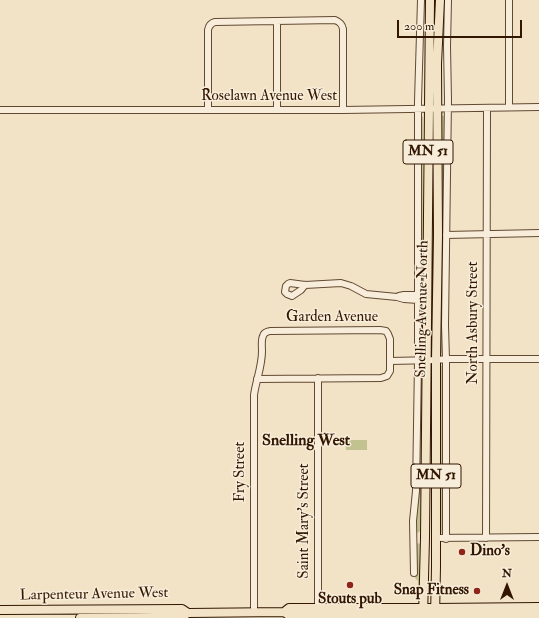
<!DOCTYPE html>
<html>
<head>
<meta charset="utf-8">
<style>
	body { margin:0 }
	#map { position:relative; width:539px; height:618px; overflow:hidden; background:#f2e3c6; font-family:"IM FELL Double Pica",serif }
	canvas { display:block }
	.north { position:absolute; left:487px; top:566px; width:40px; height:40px; -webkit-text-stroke:3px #f7edda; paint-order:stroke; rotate:0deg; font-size:11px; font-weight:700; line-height:16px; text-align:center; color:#321600 }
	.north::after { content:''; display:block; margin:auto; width:14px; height:18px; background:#321600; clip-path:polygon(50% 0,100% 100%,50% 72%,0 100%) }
	.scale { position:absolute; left:397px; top:20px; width:125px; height:18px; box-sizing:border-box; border:2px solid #321600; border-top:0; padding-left:5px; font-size:12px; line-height:14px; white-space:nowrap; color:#321600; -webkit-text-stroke:3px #f7edda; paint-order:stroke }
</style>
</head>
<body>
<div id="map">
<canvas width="539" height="618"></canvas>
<div class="north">N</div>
<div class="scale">200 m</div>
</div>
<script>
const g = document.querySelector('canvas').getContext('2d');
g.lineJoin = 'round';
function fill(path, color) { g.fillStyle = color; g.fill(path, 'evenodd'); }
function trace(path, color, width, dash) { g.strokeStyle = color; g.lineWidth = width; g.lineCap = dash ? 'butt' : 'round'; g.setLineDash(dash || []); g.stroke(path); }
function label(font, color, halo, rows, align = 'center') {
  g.font = font + ' "IM FELL Double Pica",serif'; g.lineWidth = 3; g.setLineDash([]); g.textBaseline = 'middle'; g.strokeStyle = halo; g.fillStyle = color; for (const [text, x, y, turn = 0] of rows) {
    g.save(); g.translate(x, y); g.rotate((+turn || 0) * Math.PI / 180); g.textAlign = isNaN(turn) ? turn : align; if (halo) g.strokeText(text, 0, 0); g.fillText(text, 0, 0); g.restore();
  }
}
fill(new Path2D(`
	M 421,116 L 423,117 L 423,287 L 421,355 Z
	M 442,116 L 445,116 L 444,138 L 443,354 L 442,354 L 440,353 Z
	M 432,182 L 434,207 L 434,287 L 432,287 L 430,263 Z
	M 421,365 L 423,366 L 422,465 L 420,531 L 418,533 L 416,531 L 419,489 L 420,366 Z
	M 442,365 L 443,366 L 443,393 L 442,502 L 443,532 L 441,533 L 440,532 L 441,366 Z
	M 345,440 L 367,440 L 367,450 L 346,450 Z
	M 418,543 L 420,544 L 419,597 L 418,581 L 415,578 L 416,576 L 416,545 Z`), '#c2c190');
const minor = new Path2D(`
	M 509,107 L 509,0
	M 0,110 L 343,110 L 539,107
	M 208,110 L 208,30 C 209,25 211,23 215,22 L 335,20 C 340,22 342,24 343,29 L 343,110
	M 277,110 L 277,21
	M 446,235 L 539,233
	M 305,285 L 301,290 L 292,296 L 287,294 L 285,292 L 286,286 L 288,284 L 290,283 L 305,285 L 341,283 L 351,286 L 366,294 L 397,297 L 404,299 L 418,300
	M 399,296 L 404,295 L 418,295
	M 390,361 L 436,360 L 446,359 L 539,359
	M 435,538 L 539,537
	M 486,538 L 487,108
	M 446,539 L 446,359 L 445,325 L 448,100 L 447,46 L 448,0
	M 414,573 L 413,521 L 416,491 L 418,361 L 418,101 L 421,0
	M 254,612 L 254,395 C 256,380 262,367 262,351 C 262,347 261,340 263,336 C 264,332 267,332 270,331 L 380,330 L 386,331 L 388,334 L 390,339 L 390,371 L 387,376 L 381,378 L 257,379
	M 318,612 L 318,378`);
const major = new Path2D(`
	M 0,610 L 182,609 L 188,613
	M 284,612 L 289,608 L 435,608 L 539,607
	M 80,618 L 182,617 L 188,613 L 284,612 L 290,616 L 353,616 L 539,614
	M 423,618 L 425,538 L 430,0
	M 435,618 L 436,567 L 436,360 L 438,235 L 437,64 L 440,0`);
trace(minor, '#624932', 8);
trace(major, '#321600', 10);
trace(minor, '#f7edda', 6);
trace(major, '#f2e3c6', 8);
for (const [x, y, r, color] of [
	[462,552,4,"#8f2418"],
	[350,585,4,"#8f2418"],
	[477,591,4,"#8f2418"]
]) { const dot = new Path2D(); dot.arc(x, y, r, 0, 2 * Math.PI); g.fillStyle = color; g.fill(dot); trace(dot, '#f7edda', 1.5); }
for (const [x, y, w] of [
	[428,152,50],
	[436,476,50]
]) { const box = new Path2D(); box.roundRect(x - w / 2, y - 12, w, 24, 3); g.fillStyle = '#f7edda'; g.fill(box); trace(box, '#321600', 1); }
label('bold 14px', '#321600', null, [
	["MN 51",428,152],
	["MN 51",436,476]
]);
label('15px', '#321600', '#f7edda', [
	["Roselawn Avenue West",269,97],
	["Snelling Avenue North",423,309,-89],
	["Garden Avenue",332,318],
	["North Asbury Street",474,323,-90],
	["Fry Street",241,472,-90],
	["Saint Mary's Street",305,521,-90],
	["Larpenteur Avenue West",94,595,-1]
]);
label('bold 15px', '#321600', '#f7edda', [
	["Dino's",470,552],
	["Snap Fitness",469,591,"right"],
	["Stouts pub",350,600,"center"]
], 'left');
label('bold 16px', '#321600', '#f7edda', [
	["Snelling West",306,442]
]);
</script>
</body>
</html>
